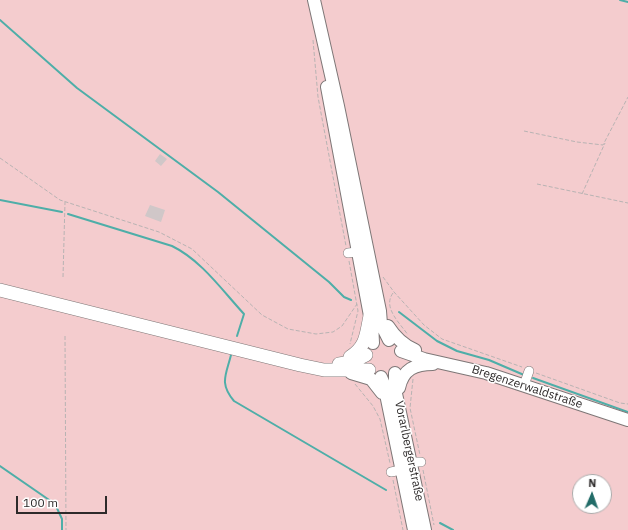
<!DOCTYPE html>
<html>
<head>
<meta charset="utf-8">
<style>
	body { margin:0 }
	#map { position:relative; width:628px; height:530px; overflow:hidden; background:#fef7f7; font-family:"IBM Plex Sans",sans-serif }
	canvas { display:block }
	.north { position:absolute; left:572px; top:474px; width:40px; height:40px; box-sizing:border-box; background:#fff; border:1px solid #abaaaa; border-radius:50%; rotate:2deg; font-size:11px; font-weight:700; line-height:16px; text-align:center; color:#2d2a2a }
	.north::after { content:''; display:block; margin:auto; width:14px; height:18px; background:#226c68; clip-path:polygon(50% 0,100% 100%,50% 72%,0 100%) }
	.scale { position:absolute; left:16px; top:496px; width:91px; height:18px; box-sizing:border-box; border:2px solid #2d2a2a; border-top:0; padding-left:5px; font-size:12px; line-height:14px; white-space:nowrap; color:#2d2a2a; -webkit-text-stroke:3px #fff; paint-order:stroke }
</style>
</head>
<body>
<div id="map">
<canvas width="628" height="530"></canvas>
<div class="north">N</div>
<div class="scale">100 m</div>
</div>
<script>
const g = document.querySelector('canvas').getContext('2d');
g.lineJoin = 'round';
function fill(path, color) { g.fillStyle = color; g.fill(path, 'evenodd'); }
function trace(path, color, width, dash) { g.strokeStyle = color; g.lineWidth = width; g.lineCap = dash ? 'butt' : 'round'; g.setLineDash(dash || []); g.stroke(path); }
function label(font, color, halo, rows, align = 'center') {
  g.font = font + ' "IBM Plex Sans",sans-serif'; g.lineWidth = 3; g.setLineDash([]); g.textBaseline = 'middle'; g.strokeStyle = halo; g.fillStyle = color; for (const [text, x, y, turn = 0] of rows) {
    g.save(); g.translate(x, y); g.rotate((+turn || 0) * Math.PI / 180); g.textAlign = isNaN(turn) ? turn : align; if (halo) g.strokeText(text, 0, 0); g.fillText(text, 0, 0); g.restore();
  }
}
fill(new Path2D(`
	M 0,0 L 628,0 L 628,530 L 0,530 ZM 580,482 L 604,482 L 604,506 L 580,506 Z`), '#f4ccce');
trace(new Path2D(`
	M 620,0 L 628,2
	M 0,20 L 77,88 L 218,192 L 329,282 L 344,297 L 351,300
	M 0,200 L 62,212
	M 68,214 L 172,246 C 201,260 222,290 244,314 L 237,336
	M 399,312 L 437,341 L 457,351 L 489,360 L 524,375
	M 231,355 C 226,375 219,383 234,401 L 386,490
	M 533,378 L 628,412
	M 0,466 L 55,504 L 62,519 L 62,530
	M 440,523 L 453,530`), '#4eaea8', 2);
fill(new Path2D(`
	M 160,154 L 167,159 L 161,166 L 155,161 Z
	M 150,205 L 165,210 L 161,222 L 145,216 Z`), '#d0c7c8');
const minor = new Path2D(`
	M 348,253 L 357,252
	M 524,385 L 529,371
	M 406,462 L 421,462
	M 391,472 L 401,470`);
const major = new Path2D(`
	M 314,0 L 338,106 L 380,311 L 381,324 L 389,340
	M 327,87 L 370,316 L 372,322 L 373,343
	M 388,326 C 395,337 403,345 415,350
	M 401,351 L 424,359 L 486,373 L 628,420
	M 351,373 L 371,379 L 382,393
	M 395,373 L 395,389 L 425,530
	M 381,377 L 387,391 L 387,399 L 414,530
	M 399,388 C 403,369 415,364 433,364`);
const highway = new Path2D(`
	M 0,290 L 300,365 L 324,370 L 369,370
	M 350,357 C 367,346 366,334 370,316
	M 339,364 L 352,362 L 366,355`);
trace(minor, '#7e7777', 10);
trace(major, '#7e7777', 14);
trace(highway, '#7e7777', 14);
trace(new Path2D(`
	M 313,40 L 318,97 L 346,246
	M 524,131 L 577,142 L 603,145 L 628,97
	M 0,158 L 60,200 L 159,232 L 192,249 L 262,315 L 288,329 L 316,334 L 333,332 L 342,326 L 357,304
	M 537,184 L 628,203
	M 582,194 L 605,143
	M 349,261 L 358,311 L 350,344
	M 63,277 L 65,202
	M 383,277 L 394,292 L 424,325 L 442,339 L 522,367
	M 393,293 C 382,308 401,324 408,335
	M 65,336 L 66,530
	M 536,373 L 620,403 L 628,404
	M 413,379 L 410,408 L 420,455
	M 355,384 L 373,406 L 380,419 L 390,463
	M 423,470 L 434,525
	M 393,480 L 403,530`), '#b8b3b3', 1, [4, 2]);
trace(minor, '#fff', 9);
trace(major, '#fff', 12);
trace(highway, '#fff', 13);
label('12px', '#2d2a2a', '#fff', [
	["Bregenzerwaldstraße",527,387,18],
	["Vorarlbergerstraße",409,451,78]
]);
</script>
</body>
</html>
